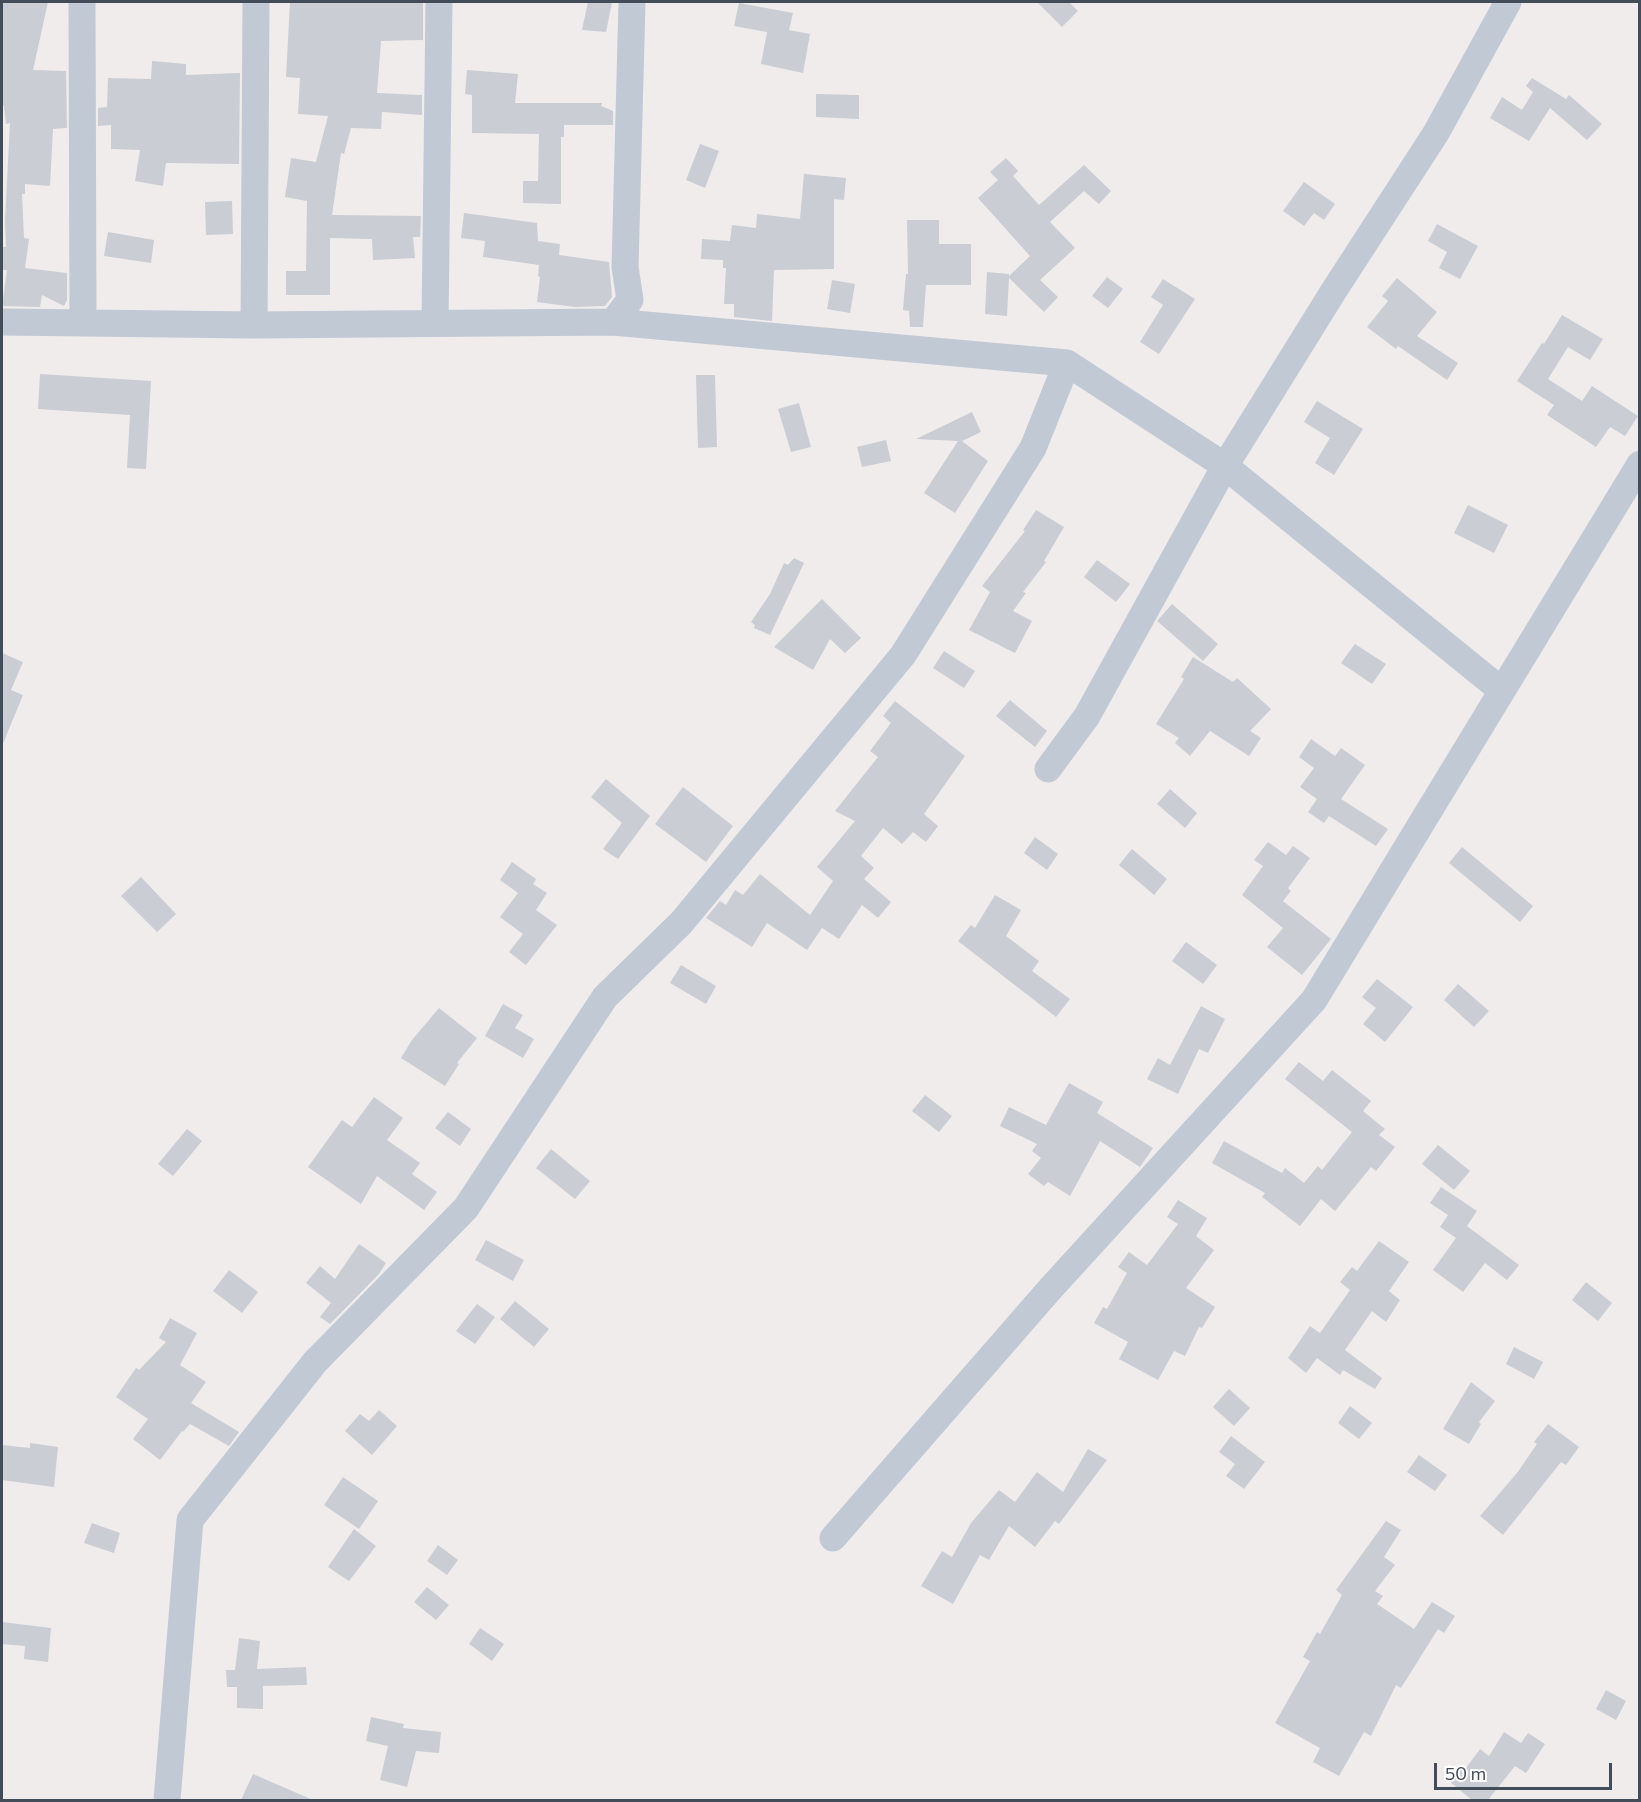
<!DOCTYPE html>
<html>
<head>
<meta charset="utf-8">
<style>
	body { margin:0 }
	#map { position:relative; width:1641px; height:1802px; overflow:hidden; background:#efeceb; font-family:Commissioner,sans-serif }
	canvas { display:block }
	.frame { position:absolute; inset:0; border:3px solid #434d5a; pointer-events:none }
	.scale { position:absolute; left:1434px; top:1763px; width:178px; height:27px; box-sizing:border-box; border:3px solid #434d5a; border-top:0; padding-left:8px; font-size:18px; line-height:21px; white-space:nowrap; color:#434d5a; -webkit-text-stroke:4px #fff; paint-order:stroke }
</style>
</head>
<body>
<div id="map">
<canvas width="1641" height="1802"></canvas>
<div class="frame"></div>
<div class="scale">50 m</div>
</div>
<script>
const g = document.querySelector('canvas').getContext('2d');
g.lineJoin = 'round';
function fill(path, color) { g.fillStyle = color; g.fill(path, 'evenodd'); }
function trace(path, color, width, dash) { g.strokeStyle = color; g.lineWidth = width; g.lineCap = dash ? 'butt' : 'round'; g.setLineDash(dash || []); g.stroke(path); }
fill(new Path2D(`
	M 2,2 L 48,2 L 33,70 L 66,71 L 67,128 L 53,129 L 50,186 L 25,184 L 25,194 L 22,194 L 24,238 L 29,239 L 25,268 L 67,273 L 67,300 L 64,306 L 42,295 L 40,307 L 2,306 L 7,270 L 2,270 L 2,247 L 6,247 L 5,221 L 10,123 L 6,124 L 4,106 L 2,106 Z
	M 290,2 L 360,3 L 360,2 L 423,2 L 423,40 L 381,41 L 377,93 L 422,95 L 422,115 L 382,112 L 381,129 L 351,128 L 344,154 L 341,153 L 332,215 L 421,216 L 420,237 L 413,237 L 415,258 L 373,260 L 372,239 L 330,238 L 330,295 L 286,295 L 286,271 L 306,271 L 307,201 L 285,197 L 291,158 L 316,162 L 328,116 L 298,114 L 300,78 L 286,77 Z
	M 588,2 L 612,2 L 606,32 L 582,30 Z
	M 1037,2 L 1069,2 L 1078,11 L 1062,27 Z
	M 739,3 L 793,13 L 789,30 L 810,34 L 803,73 L 761,64 L 767,32 L 734,26 Z
	M 152,61 L 186,64 L 186,75 L 240,73 L 239,164 L 166,163 L 163,186 L 135,181 L 140,150 L 111,149 L 111,125 L 98,126 L 98,108 L 107,107 L 108,78 L 151,79 Z
	M 467,70 L 518,74 L 515,103 L 602,103 L 601,106 L 613,111 L 613,125 L 564,125 L 564,137 L 561,137 L 561,204 L 523,203 L 523,181 L 538,181 L 539,134 L 472,133 L 472,95 L 465,94 Z
	M 1532,78 L 1566,99 L 1569,95 L 1602,124 L 1587,140 L 1550,108 L 1529,141 L 1490,118 L 1502,97 L 1522,110 L 1533,92 L 1526,86 Z
	M 816,94 L 859,95 L 859,119 L 816,117 Z
	M 700,144 L 719,151 L 705,188 L 686,180 Z
	M 1006,158 L 1018,171 L 1013,176 L 1039,205 L 1084,165 L 1111,191 L 1099,204 L 1084,191 L 1050,222 L 1075,248 L 1040,280 L 1058,297 L 1044,312 L 1009,278 L 1007,316 L 985,314 L 987,272 L 1009,274 L 1009,276 L 1030,256 L 978,198 L 998,180 L 990,172 Z
	M 804,174 L 846,178 L 844,200 L 834,199 L 834,269 L 774,270 L 772,321 L 734,317 L 734,304 L 724,304 L 726,268 L 723,268 L 723,260 L 701,259 L 702,239 L 730,241 L 732,225 L 756,228 L 757,214 L 800,219 Z
	M 1304,182 L 1335,204 L 1324,220 L 1314,213 L 1304,226 L 1283,211 Z
	M 232,201 L 233,234 L 206,235 L 205,202 Z
	M 464,213 L 537,223 L 538,241 L 560,244 L 559,255 L 609,262 L 612,297 L 605,306 L 575,307 L 537,302 L 540,277 L 538,276 L 539,265 L 483,257 L 485,241 L 461,238 Z
	M 907,220 L 939,220 L 939,244 L 971,244 L 971,285 L 926,285 L 923,327 L 910,327 L 909,311 L 903,310 L 906,274 L 908,274 Z
	M 1437,224 L 1478,246 L 1460,279 L 1439,268 L 1447,252 L 1428,241 Z
	M 108,232 L 154,240 L 151,263 L 104,256 Z
	M 1107,277 L 1123,289 L 1108,308 L 1092,296 Z
	M 1397,278 L 1437,312 L 1417,336 L 1458,363 L 1447,380 L 1398,346 L 1396,349 L 1367,327 L 1388,301 L 1382,296 Z
	M 1163,279 L 1195,299 L 1159,354 L 1140,342 L 1163,305 L 1151,297 Z
	M 832,280 L 855,284 L 850,313 L 827,309 Z
	M 1562,315 L 1603,339 L 1590,360 L 1568,347 L 1548,379 L 1582,401 L 1592,386 L 1638,416 L 1625,436 L 1610,427 L 1596,447 L 1547,415 L 1554,405 L 1517,381 L 1542,343 L 1544,344 Z
	M 40,374 L 151,381 L 146,469 L 127,468 L 130,415 L 38,409 Z
	M 696,375 L 715,375 L 717,447 L 698,448 Z
	M 1317,401 L 1363,429 L 1334,475 L 1315,463 L 1330,438 L 1304,422 Z
	M 799,403 L 811,447 L 791,452 L 778,409 Z
	M 972,412 L 981,432 L 962,441 L 988,461 L 955,513 L 924,493 L 958,441 L 916,439 Z
	M 886,440 L 891,461 L 862,467 L 857,447 Z
	M 1468,505 L 1508,525 L 1494,553 L 1454,533 Z
	M 1036,510 L 1064,527 L 1044,561 L 1046,562 L 1023,592 L 1026,593 L 1013,611 L 1032,621 L 1015,653 L 969,630 L 990,592 L 982,586 L 1025,531 L 1023,530 Z
	M 794,558 L 804,563 L 770,635 L 754,628 L 755,625 L 751,622 L 770,594 L 784,563 L 788,565 Z
	M 1097,560 L 1130,584 L 1116,602 L 1084,577 Z
	M 822,599 L 861,638 L 845,653 L 830,639 L 813,670 L 774,647 Z
	M 1172,604 L 1218,644 L 1203,661 L 1157,621 Z
	M 1355,644 L 1386,664 L 1372,684 L 1341,663 Z
	M 944,651 L 975,671 L 964,688 L 933,668 Z
	M 2,653 L 23,662 L 11,690 L 23,695 L 2,746 Z
	M 1193,657 L 1233,682 L 1237,678 L 1271,709 L 1250,731 L 1261,738 L 1249,756 L 1210,731 L 1190,756 L 1175,743 L 1179,738 L 1156,724 L 1184,679 L 1181,677 Z
	M 1010,700 L 1047,731 L 1035,747 L 996,716 Z
	M 895,701 L 965,756 L 924,814 L 938,826 L 926,842 L 913,832 L 902,844 L 883,828 L 861,856 L 874,868 L 864,879 L 891,902 L 878,918 L 862,905 L 839,939 L 822,928 L 807,950 L 767,923 L 752,947 L 706,918 L 720,901 L 726,905 L 735,890 L 743,895 L 760,874 L 810,915 L 833,881 L 817,867 L 855,821 L 835,811 L 878,757 L 870,751 L 891,723 L 883,716 Z
	M 1311,739 L 1335,756 L 1341,748 L 1365,765 L 1341,799 L 1388,829 L 1376,846 L 1329,816 L 1324,823 L 1308,812 L 1317,799 L 1300,787 L 1314,768 L 1299,757 Z
	M 606,779 L 650,816 L 618,859 L 603,849 L 622,823 L 591,797 Z
	M 683,787 L 733,826 L 706,862 L 655,824 Z
	M 1170,789 L 1197,813 L 1185,828 L 1157,804 Z
	M 1035,837 L 1058,854 L 1047,870 L 1024,853 Z
	M 1268,842 L 1286,855 L 1293,846 L 1310,858 L 1288,888 L 1291,891 L 1283,901 L 1331,939 L 1302,975 L 1267,947 L 1283,928 L 1242,895 L 1263,866 L 1254,860 Z
	M 1462,847 L 1533,906 L 1520,922 L 1449,863 Z
	M 1132,849 L 1167,879 L 1154,895 L 1119,865 Z
	M 512,862 L 536,879 L 533,884 L 547,893 L 536,910 L 557,925 L 526,965 L 509,952 L 523,934 L 500,917 L 518,893 L 500,880 Z
	M 141,877 L 176,914 L 157,932 L 121,896 Z
	M 995,895 L 1021,910 L 1006,936 L 1039,961 L 1032,971 L 1070,999 L 1056,1017 L 958,941 L 971,925 L 975,928 Z
	M 1186,942 L 1217,965 L 1203,984 L 1172,961 Z
	M 681,965 L 716,986 L 706,1004 L 670,983 Z
	M 1377,979 L 1413,1007 L 1385,1042 L 1363,1024 L 1376,1008 L 1362,997 Z
	M 1458,984 L 1489,1011 L 1474,1027 L 1444,1000 Z
	M 503,1004 L 523,1015 L 515,1028 L 534,1039 L 523,1058 L 485,1036 Z
	M 1201,1006 L 1225,1019 L 1208,1053 L 1199,1049 L 1178,1094 L 1147,1079 L 1158,1058 L 1170,1065 Z
	M 439,1008 L 477,1038 L 457,1063 L 459,1064 L 445,1086 L 401,1058 L 412,1040 Z
	M 1299,1062 L 1323,1081 L 1332,1070 L 1371,1101 L 1363,1111 L 1385,1129 L 1379,1135 L 1395,1147 L 1376,1171 L 1371,1167 L 1335,1211 L 1321,1199 L 1300,1226 L 1262,1197 L 1265,1193 L 1212,1163 L 1224,1141 L 1282,1173 L 1285,1168 L 1304,1183 L 1318,1166 L 1322,1170 L 1352,1132 L 1285,1079 Z
	M 1069,1083 L 1103,1102 L 1097,1113 L 1153,1148 L 1140,1167 L 1100,1141 L 1070,1196 L 1048,1182 L 1044,1186 L 1028,1174 L 1041,1158 L 1032,1151 L 1037,1144 L 1000,1126 L 1009,1107 L 1046,1125 Z
	M 925,1095 L 952,1116 L 939,1132 L 912,1111 Z
	M 374,1097 L 403,1118 L 387,1140 L 420,1163 L 412,1174 L 437,1192 L 424,1210 L 377,1176 L 361,1204 L 308,1167 L 342,1120 L 352,1127 Z
	M 448,1112 L 471,1129 L 460,1146 L 435,1128 Z
	M 187,1129 L 202,1141 L 173,1176 L 158,1164 Z
	M 1438,1145 L 1470,1171 L 1454,1190 L 1422,1164 Z
	M 551,1149 L 590,1181 L 575,1199 L 536,1168 Z
	M 1441,1187 L 1477,1211 L 1467,1226 L 1519,1265 L 1507,1280 L 1485,1263 L 1463,1292 L 1433,1270 L 1456,1238 L 1440,1227 L 1448,1215 L 1430,1203 Z
	M 1178,1200 L 1207,1218 L 1196,1236 L 1214,1250 L 1186,1288 L 1215,1307 L 1202,1328 L 1199,1327 L 1185,1356 L 1174,1351 L 1158,1380 L 1119,1359 L 1128,1342 L 1094,1323 L 1103,1307 L 1107,1309 L 1127,1273 L 1118,1267 L 1129,1252 L 1147,1265 L 1178,1224 L 1167,1217 Z
	M 486,1240 L 524,1260 L 513,1281 L 475,1260 Z
	M 1379,1241 L 1409,1262 L 1389,1291 L 1400,1300 L 1386,1322 L 1372,1311 L 1345,1350 L 1382,1378 L 1375,1389 L 1343,1370 L 1340,1375 L 1317,1358 L 1306,1373 L 1288,1358 L 1310,1326 L 1320,1333 L 1350,1290 L 1340,1282 L 1352,1267 L 1357,1271 Z
	M 359,1244 L 386,1263 L 379,1274 L 330,1324 L 320,1317 L 331,1303 L 306,1283 L 320,1266 L 335,1279 Z
	M 229,1270 L 258,1292 L 242,1313 L 213,1291 Z
	M 1586,1282 L 1612,1303 L 1598,1321 L 1572,1300 Z
	M 515,1301 L 549,1329 L 534,1347 L 500,1319 Z
	M 477,1304 L 495,1317 L 475,1344 L 456,1331 Z
	M 170,1318 L 197,1333 L 180,1365 L 206,1382 L 191,1403 L 239,1432 L 229,1446 L 190,1424 L 183,1432 L 182,1431 L 160,1460 L 133,1439 L 148,1419 L 116,1397 L 136,1368 L 139,1370 L 166,1342 L 159,1338 Z
	M 1514,1347 L 1543,1362 L 1534,1379 L 1506,1364 Z
	M 1471,1382 L 1495,1401 L 1479,1422 L 1481,1424 L 1469,1444 L 1443,1429 Z
	M 1229,1389 L 1250,1408 L 1234,1426 L 1213,1407 Z
	M 1350,1406 L 1372,1423 L 1359,1439 L 1338,1423 Z
	M 379,1410 L 397,1426 L 372,1455 L 345,1431 L 360,1414 L 369,1421 Z
	M 1548,1424 L 1579,1447 L 1566,1465 L 1561,1462 L 1503,1535 L 1480,1516 L 1517,1473 L 1537,1444 L 1534,1442 Z
	M 1231,1436 L 1265,1462 L 1244,1489 L 1226,1476 L 1235,1464 L 1219,1452 Z
	M 30,1443 L 58,1447 L 54,1487 L 2,1480 L 2,1445 L 30,1448 Z
	M 1088,1449 L 1107,1460 L 1059,1524 L 1055,1521 L 1035,1547 L 1009,1526 L 989,1560 L 980,1555 L 953,1604 L 921,1586 L 942,1551 L 952,1557 L 971,1523 L 999,1490 L 1015,1502 L 1037,1472 L 1063,1492 Z
	M 1419,1455 L 1447,1475 L 1435,1491 L 1407,1472 Z
	M 343,1477 L 378,1501 L 359,1529 L 324,1505 Z
	M 1386,1521 L 1401,1530 L 1384,1557 L 1395,1565 L 1375,1591 L 1383,1596 L 1377,1604 L 1414,1629 L 1432,1602 L 1455,1616 L 1444,1633 L 1438,1629 L 1401,1688 L 1396,1685 L 1371,1736 L 1364,1732 L 1339,1776 L 1313,1762 L 1320,1748 L 1275,1723 L 1310,1661 L 1303,1657 L 1317,1632 L 1320,1634 L 1342,1595 L 1336,1590 Z
	M 92,1523 L 120,1533 L 114,1553 L 84,1543 Z
	M 354,1529 L 376,1546 L 349,1581 L 328,1567 Z
	M 438,1545 L 458,1560 L 447,1575 L 427,1561 Z
	M 427,1587 L 449,1605 L 436,1620 L 414,1602 Z
	M 2,1622 L 51,1628 L 48,1662 L 24,1659 L 25,1646 L 2,1644 Z
	M 480,1628 L 504,1644 L 492,1661 L 469,1644 Z
	M 239,1638 L 260,1641 L 257,1669 L 306,1667 L 307,1685 L 263,1686 L 263,1709 L 237,1708 L 237,1687 L 227,1687 L 226,1670 L 235,1670 Z
	M 1606,1690 L 1626,1701 L 1616,1720 L 1596,1709 Z
	M 371,1717 L 404,1724 L 403,1728 L 441,1732 L 439,1753 L 416,1751 L 407,1787 L 380,1780 L 388,1746 L 366,1741 Z
	M 1504,1732 L 1521,1743 L 1528,1733 L 1545,1744 L 1526,1773 L 1515,1766 L 1488,1800 L 1472,1800 L 1450,1782 L 1463,1766 L 1466,1768 L 1480,1749 L 1489,1756 Z
	M 253,1774 L 313,1800 L 241,1800 Z`), '#cacdd4');
trace(new Path2D(`
	M 82,2 L 83,323
	M 2,322 L 254,325 L 613,322 L 630,300 L 625,267 L 632,2
	M 435,322 L 439,2
	M 613,322 L 1067,363 L 1225,466 L 1333,292 L 1436,133 L 1508,2
	M 254,325 L 256,2
	M 1048,769 L 1087,716 L 1225,466 L 1501,690
	M 833,1538 L 1051,1288 L 1314,1000 L 1640,464
	M 167,1800 L 190,1520 L 315,1362 L 466,1208 L 605,997 L 681,923 L 903,655 L 1033,448 L 1067,363`), '#c1c9d5', 27);
</script>
</body>
</html>
